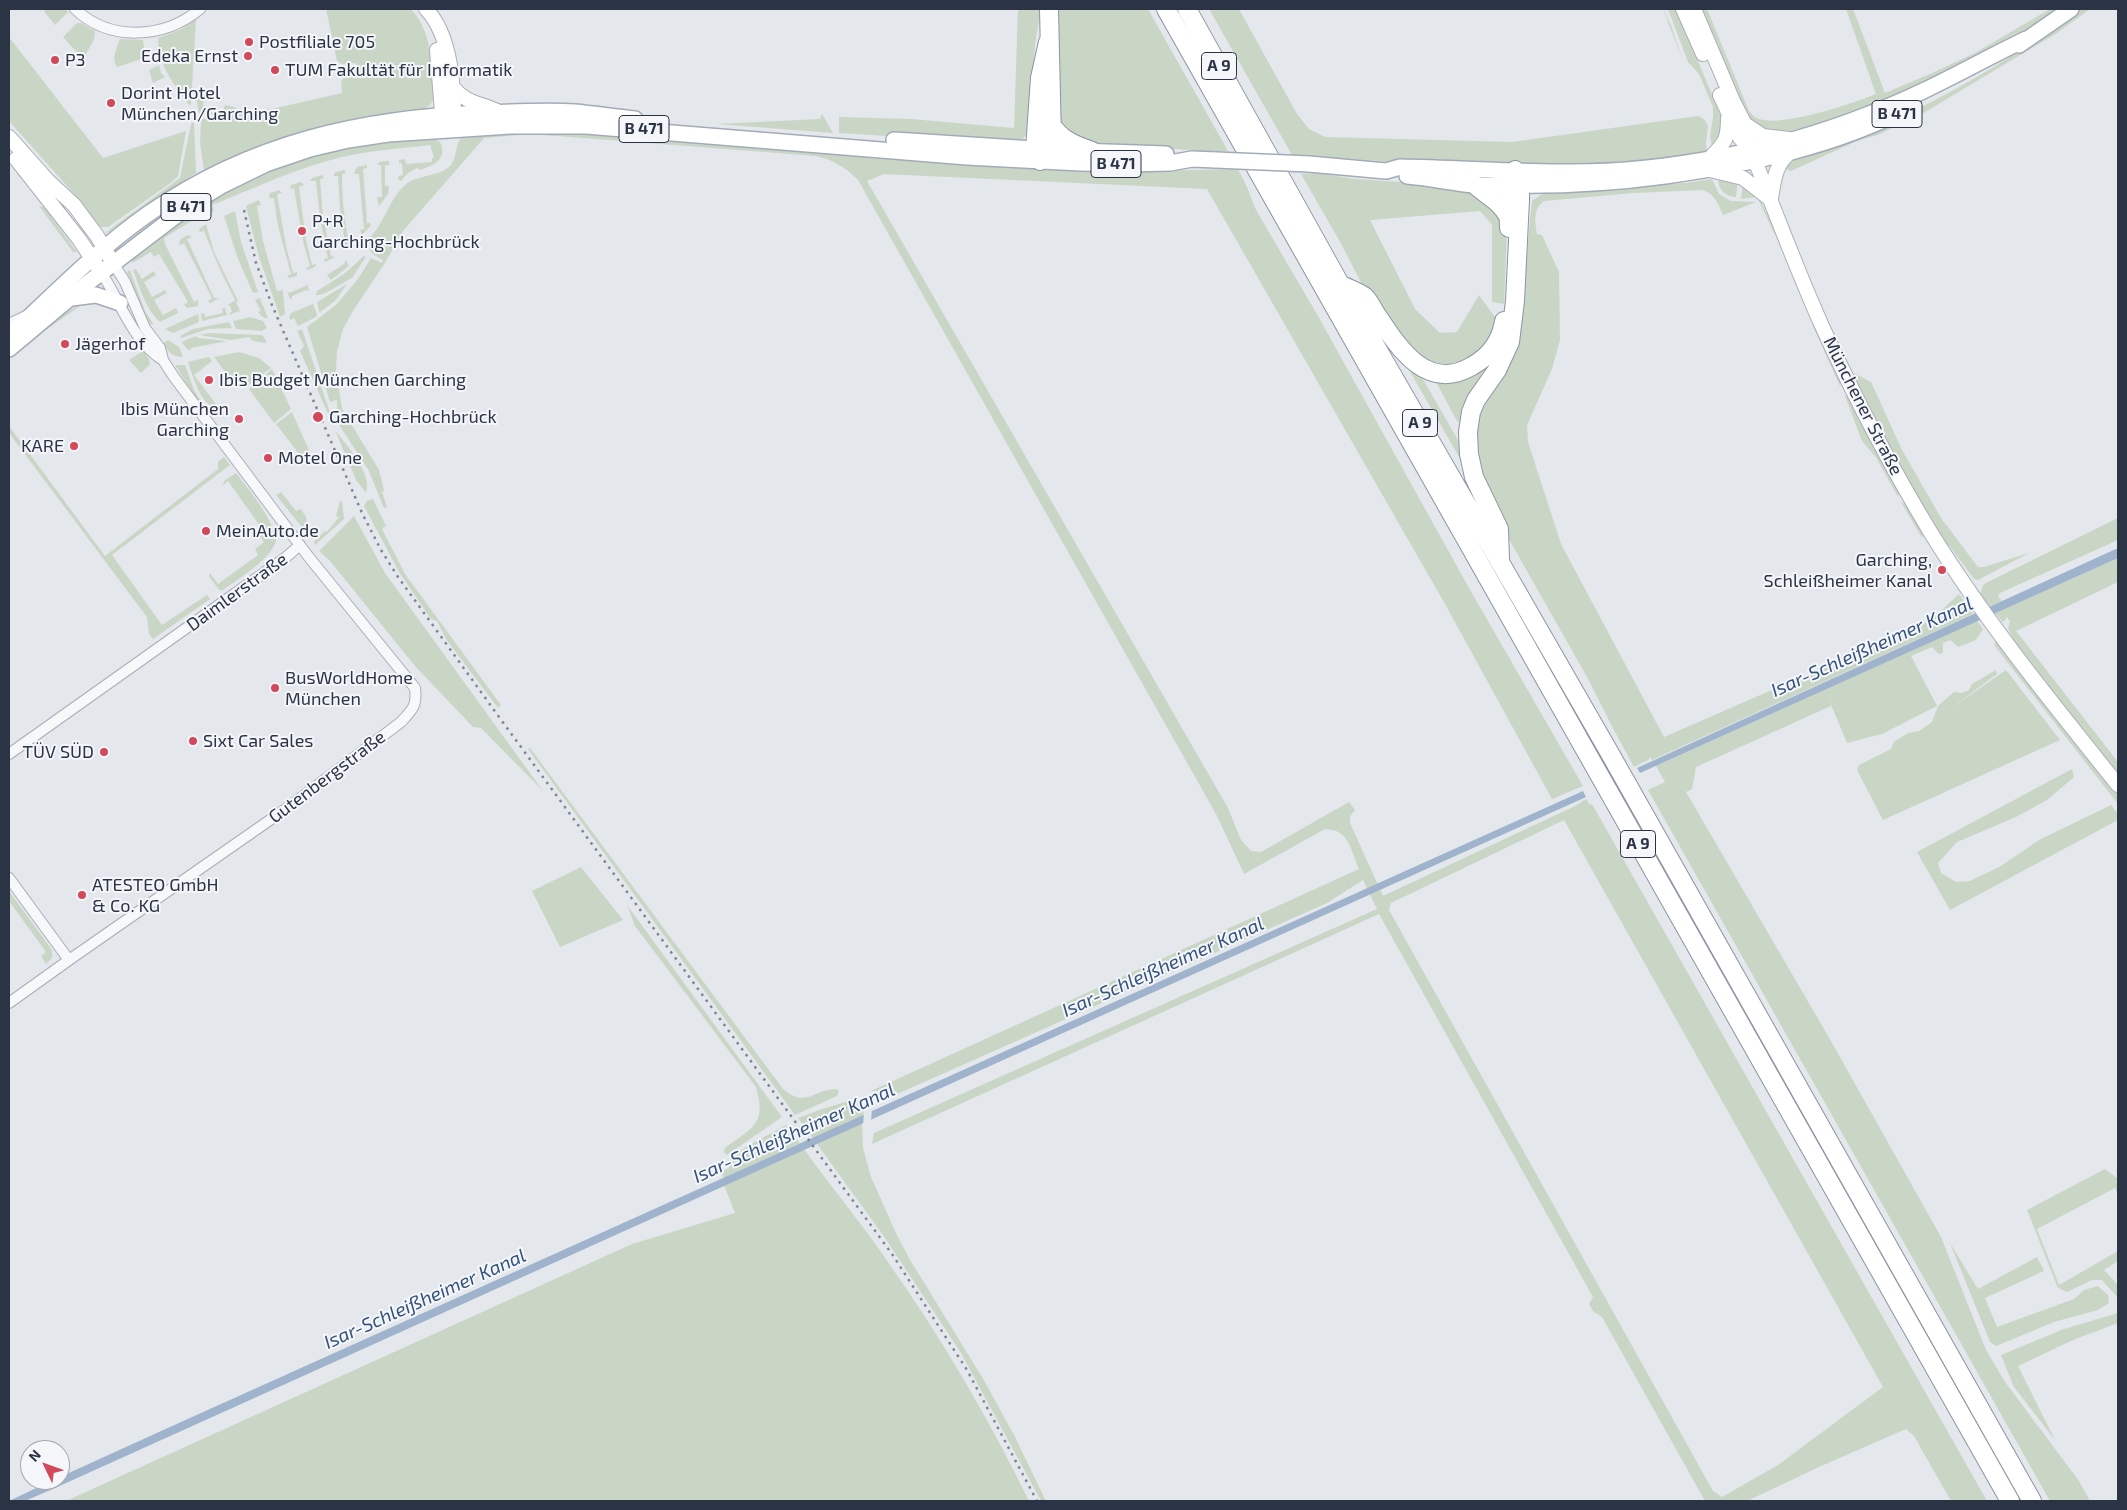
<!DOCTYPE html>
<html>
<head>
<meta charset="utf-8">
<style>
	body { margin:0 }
	#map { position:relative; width:2127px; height:1510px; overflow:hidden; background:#e4e7ec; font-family:"Exo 2",sans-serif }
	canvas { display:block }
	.frame { position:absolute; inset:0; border:10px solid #2b3445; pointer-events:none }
	.north { position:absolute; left:20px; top:1440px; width:50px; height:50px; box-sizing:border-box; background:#f4f6f9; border:1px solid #a4a8b1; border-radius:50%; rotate:312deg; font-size:14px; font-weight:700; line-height:20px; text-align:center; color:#2b3445 }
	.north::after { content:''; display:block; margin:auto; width:18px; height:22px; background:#d1495b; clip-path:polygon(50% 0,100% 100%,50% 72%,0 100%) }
</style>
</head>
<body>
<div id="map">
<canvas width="2127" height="1510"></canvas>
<div class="frame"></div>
<div class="north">N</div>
</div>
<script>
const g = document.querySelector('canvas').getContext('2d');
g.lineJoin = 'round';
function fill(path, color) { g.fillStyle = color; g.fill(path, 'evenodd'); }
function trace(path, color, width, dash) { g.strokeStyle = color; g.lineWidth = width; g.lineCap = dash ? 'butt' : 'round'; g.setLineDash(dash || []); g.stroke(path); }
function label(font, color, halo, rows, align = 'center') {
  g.font = font + ' "Exo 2",sans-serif'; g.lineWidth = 4; g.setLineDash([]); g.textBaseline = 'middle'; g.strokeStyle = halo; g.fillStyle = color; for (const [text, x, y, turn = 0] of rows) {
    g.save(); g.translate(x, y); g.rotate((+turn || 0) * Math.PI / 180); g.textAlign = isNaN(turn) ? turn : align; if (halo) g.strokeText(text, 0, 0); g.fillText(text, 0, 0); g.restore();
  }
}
fill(new Path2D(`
	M 46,9 L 65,9 L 68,12 L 55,25 L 44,11 Z
	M 326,9 L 411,9 C 433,33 432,67 434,98 C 430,108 424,109 415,113 L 204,170 L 200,143 L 201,119 L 221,119 L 245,111 L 272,109 L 342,93 C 340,75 343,77 358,71 L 356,63 L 342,64 L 337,61 Z
	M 1018,9 L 1041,9 L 1035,44 L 1030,128 L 1023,139 L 1001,143 L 839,133 L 839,117 L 911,119 L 1014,128 Z
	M 1057,9 L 1148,9 L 1228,151 L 1199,151 L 1077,141 L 1063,134 L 1055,105 Z
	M 1209,9 L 1239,9 L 1297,114 L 1309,129 L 1325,137 L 1512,142 L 1698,116 L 1704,119 L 1708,126 L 1706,143 L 1707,153 L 1636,163 L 1622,161 L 1591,165 L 1438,165 L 1292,155 Z
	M 1663,9 L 1671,25 L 1683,61 Z
	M 1668,9 L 1676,9 L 1722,118 L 1724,130 L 1712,148 L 1710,136 L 1713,118 L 1713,107 L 1699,74 L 1688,62 Z
	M 1699,9 L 1707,9 L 1749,111 C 1751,113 1754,117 1757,118 C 1778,129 1854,103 1876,94 L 1846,9 L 1853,9 L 1885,93 L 1930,74 L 1975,53 L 2050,9 L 2067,9 L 2059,18 L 2017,33 L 1938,75 L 1886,99 L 1812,126 L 1773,135 L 1748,119 L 1712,41 C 1712,28 1706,19 1699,9 Z
	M 2079,9 L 2090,9 L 2057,33 L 1925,112 L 1878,135 L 1859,140 L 1791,171 L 1786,169 L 1782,171 L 1785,161 C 1828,145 1872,130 1913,111 C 1971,83 2027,48 2079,9 Z
	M 196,19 L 191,103 L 190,106 C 173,84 159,66 158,38 L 182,29 Z
	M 77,23 L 81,23 L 95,31 L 94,40 L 83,59 L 63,37 Z
	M 9,37 L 103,158 L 186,131 L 178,176 L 172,182 L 108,227 L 101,227 L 97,224 L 76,196 L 9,121 Z
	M 120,39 L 143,40 L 145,54 L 141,59 L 118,67 C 110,61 117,48 120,39 Z
	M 159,65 L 161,73 L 165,77 L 153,83 L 149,70 Z
	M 196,98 L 204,99 L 203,105 L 223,111 L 225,105 L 237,108 L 226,114 L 201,115 L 199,113 Z
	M 822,114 L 833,133 L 717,124 L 820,119 Z
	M 194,122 L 196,173 L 145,206 L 109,232 L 105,233 L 180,178 L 191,124 Z
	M 537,132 L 654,136 L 845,155 L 895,156 L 1143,171 L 1238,169 L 1247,187 L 1256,210 L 1318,316 L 1469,588 L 1583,786 L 1552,799 L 1445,604 L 1207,189 L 884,174 L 867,181 L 1228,808 L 1241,840 L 1251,851 L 1261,852 L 1349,802 L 1355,810 L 1350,816 L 1350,823 L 1383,896 L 1575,806 L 1586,799 L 1590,805 L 1592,804 L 1987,1501 L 1951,1501 L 1914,1436 L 1906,1429 L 1819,1467 L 1747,1501 L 1705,1501 L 1602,1317 L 1593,1311 L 1589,1304 L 1593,1297 L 1379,914 L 872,1144 L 874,1133 L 1377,909 L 1363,880 L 1327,903 L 895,1095 L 885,1098 L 886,1091 L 871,1091 L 1359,869 C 1350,849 1350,830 1325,829 L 1244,874 L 1216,814 L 858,180 C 845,167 834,160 816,156 L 531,134 L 484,138 L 403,231 L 386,261 L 353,311 L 343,329 L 337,351 L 336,371 L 342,409 L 379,470 L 384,491 L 382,492 L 387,507 L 384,508 L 368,469 L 337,422 L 337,401 L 336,400 L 330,402 L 307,327 L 336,305 L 358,279 L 371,258 L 382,263 L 383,260 L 374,255 L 364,244 C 368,239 373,234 377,229 C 387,214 392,196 406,184 C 419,175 439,176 449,167 C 458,159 454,144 463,136 ZM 1564,820 L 1883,1387 L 1778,1465 L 1722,1497 L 1713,1491 L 1389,910 L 1391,903 Z
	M 430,137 L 440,142 C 448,159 434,165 420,170 L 417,168 L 408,173 L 401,181 L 398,179 L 399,176 L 403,175 L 402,163 L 399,163 L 399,160 L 405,159 L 406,164 L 432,162 L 432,158 L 434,158 L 430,145 C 396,149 361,151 327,161 C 287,172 251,190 212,205 L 214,211 L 212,212 L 209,207 L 196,215 L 198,220 L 193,220 L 164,238 L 165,244 L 194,302 L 198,300 L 198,306 L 187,308 L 184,305 L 188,302 L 159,254 L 154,257 L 151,252 L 132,263 L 133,257 L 182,217 L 249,178 L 288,162 L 360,144 Z
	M 389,161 L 389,165 L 385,165 L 385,186 L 389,186 L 388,194 L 379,206 L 377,197 L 382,197 L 381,165 L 377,165 L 379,162 Z
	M 367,165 L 367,168 L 363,169 L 367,223 L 370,223 L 371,225 L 362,235 L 360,230 L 364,229 L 359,174 L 354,174 L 357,167 Z
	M 344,170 L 346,173 L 342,174 C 342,197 344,219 349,242 L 353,241 L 353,244 L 345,251 L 341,244 L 345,243 L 340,209 L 338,176 L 334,176 L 334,173 Z
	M 1317,173 L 1355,179 L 1430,184 L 1481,195 L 1494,202 L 1507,228 L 1504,304 L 1492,302 L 1492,225 L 1480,211 L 1370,220 L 1415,309 L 1440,333 L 1457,332 L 1479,295 L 1500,324 L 1496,336 L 1465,365 L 1426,365 L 1377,313 L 1339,240 L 1301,174 Z
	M 322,175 L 324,178 L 320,179 L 323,216 L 331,256 L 335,257 L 325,262 L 324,259 L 328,258 L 320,218 L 316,181 L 310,181 L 312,178 Z
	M 1719,178 L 1738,180 L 1736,197 C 1726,197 1716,188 1719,178 Z
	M 1712,179 L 1719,194 L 1731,201 L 1756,202 L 1723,215 C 1718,204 1715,194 1703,190 L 1633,193 L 1544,201 C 1533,209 1535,222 1537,234 L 1542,235 L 1559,272 L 1560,340 L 1552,369 L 1527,425 L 1528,442 L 1561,544 L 1664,737 L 1930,621 L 1959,594 L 1973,614 L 1652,760 L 1650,757 L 1648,760 L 1634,767 L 1615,732 L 1587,677 L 1493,511 L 1481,481 L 1474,432 L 1527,252 L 1532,201 L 1542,194 L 1588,192 L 1616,187 L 1686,183 Z
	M 301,182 L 304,185 L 299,187 L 306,241 L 312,265 L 316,264 L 315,267 L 308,270 L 306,268 L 310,266 L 303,241 L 294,188 L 290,189 L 291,185 Z
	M 1743,183 L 1759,197 L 1777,235 L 1775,235 L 1757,197 L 1741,199 Z
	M 279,190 L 282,193 L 277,194 L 286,246 L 293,273 L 297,272 L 297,276 L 289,278 L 287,276 L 291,274 L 278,226 L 274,198 L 269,198 L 270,193 Z
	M 198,192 L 117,252 L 115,251 L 155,219 Z
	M 259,200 L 261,205 L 257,206 L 263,241 L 277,291 L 283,290 L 285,314 L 280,317 L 259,257 L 246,206 Z
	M 39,206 L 44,207 L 77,252 L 73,252 Z
	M 235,211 L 241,242 L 258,292 L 253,293 L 238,259 L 224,216 Z
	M 206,224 L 214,252 L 238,301 L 236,302 L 240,311 L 231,314 L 232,316 L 229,313 L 232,312 L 230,306 L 228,305 L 235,300 L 221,272 L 204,231 L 200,232 L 199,229 Z
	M 188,235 L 192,237 L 187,239 L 214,298 L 219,298 L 210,303 L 208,301 L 212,298 L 184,243 L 180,245 L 179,243 L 181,239 Z
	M 365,255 L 365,258 L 352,278 C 343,282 325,296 316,295 L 317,291 L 344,274 Z
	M 346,260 L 349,266 L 331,280 L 327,275 L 344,264 Z
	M 136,269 L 142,279 L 154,271 L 156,275 L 144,282 L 152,297 L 165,290 L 167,293 L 154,300 L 163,315 L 176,308 L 178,313 L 160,322 C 145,308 140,288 133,270 Z
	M 130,270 L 145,311 L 154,325 L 148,323 L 127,272 Z
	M 307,283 L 309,291 L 306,290 L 292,296 L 292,299 L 290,299 L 287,291 L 289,293 L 306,286 Z
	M 347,284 L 335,301 L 320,312 L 319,311 L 317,302 Z
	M 260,298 L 268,318 L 264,318 L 258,312 L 261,311 L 255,300 Z
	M 85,300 L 86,302 L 44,331 L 45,327 Z
	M 313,304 L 317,314 L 316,317 L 298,326 L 294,318 L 291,320 L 289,318 L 291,313 Z
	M 225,308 L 227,315 L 202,321 L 201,314 L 204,313 L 205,317 L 223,313 L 222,309 Z
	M 198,314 L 199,322 L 173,333 L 165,329 Z
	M 250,317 L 263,321 L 267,328 L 262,331 L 236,329 L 233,321 Z
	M 229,322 L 232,328 L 208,329 L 181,338 L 180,336 L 193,329 Z
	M 1813,326 L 1816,326 L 1842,381 L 1840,386 Z
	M 302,329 L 331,416 L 330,418 L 300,351 L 304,346 L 297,331 Z
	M 210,333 L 262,335 L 266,340 L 266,343 L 253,341 L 249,337 L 231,340 L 199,335 Z
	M 196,336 L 198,338 L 227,341 L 191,348 L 191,350 L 188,350 L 182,343 L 183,341 Z
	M 168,340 L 179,347 L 183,357 C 172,357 169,352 163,343 Z
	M 1497,350 L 1461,423 L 1457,421 L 1435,380 Z
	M 143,351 L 149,359 L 150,364 L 141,373 L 129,360 Z
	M 239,352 L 259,358 L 271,368 L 247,386 L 244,383 L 237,388 L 214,357 Z
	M 209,357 L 212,361 L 194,375 L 216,404 L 212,407 C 199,399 193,376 188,362 Z
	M 175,365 L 185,365 L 194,390 L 206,409 L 202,408 Z
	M 1408,368 L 1423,379 L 1459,442 L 1465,461 L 1462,462 Z
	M 272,369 L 291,409 L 274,423 L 249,389 Z
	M 1854,373 L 1871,382 L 1902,450 L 1941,518 L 1978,567 L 1984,567 L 2029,553 L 1978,580 L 1974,579 L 1951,548 L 1945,543 L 1894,457 L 1851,375 Z
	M 1845,396 L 1851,398 L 1900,489 L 1898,497 L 1875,456 L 1862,441 Z
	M 292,412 L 312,457 L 306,463 L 276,424 Z
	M 9,426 L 105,556 L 218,469 L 218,462 L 224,457 L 230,465 L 112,555 L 162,625 L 207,595 L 210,599 L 153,639 L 149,634 L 147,617 L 9,433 Z
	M 335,430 C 347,446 373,474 366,493 L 356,480 Z
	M 236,473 C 249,490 274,519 276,541 C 271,559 238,579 223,590 L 219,590 L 209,576 L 210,573 L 218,584 L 258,555 L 255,549 L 264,542 L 260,537 L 265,533 L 228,481 L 223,485 L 224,481 Z
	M 281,492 L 296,511 L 301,509 L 306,517 L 308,528 L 305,531 L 276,495 Z
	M 373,499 L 386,526 L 382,529 L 405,574 L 501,705 L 498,708 L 446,639 L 437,621 L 431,619 L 399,572 L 364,506 L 367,501 Z
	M 340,501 L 342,501 L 344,519 L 315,545 L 314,542 L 325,531 L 327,532 L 339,517 L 336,516 Z
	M 1901,502 L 1912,509 L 1923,530 L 1922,538 Z
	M 354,516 L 385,573 L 543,791 L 481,728 L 473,727 L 415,666 L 330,561 L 319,551 Z
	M 2118,518 L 2118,540 L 2000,593 L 1998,596 L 2002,601 L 1990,606 L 1980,594 L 1984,584 L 1988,582 Z
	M 2118,558 L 2118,582 L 2016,631 L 2118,762 L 2118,776 L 2023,657 L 2008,629 L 2010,621 L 2007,617 L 2003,622 L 1995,613 Z
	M 1977,621 L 1983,629 L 1976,640 L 1958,647 L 1950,640 L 1943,643 L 1943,653 L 1939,654 L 1932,647 L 1911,656 L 1937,706 L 1882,734 L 1847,743 L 1827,695 L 1831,706 L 1696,767 L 1692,789 L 1686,792 L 1831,1041 L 1941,1237 L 1986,1350 L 2005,1382 L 2079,1481 L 2090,1501 L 2050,1501 L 1648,790 L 1665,782 L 1656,766 Z
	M 1995,641 L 2000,643 L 2118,793 L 2118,804 L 2001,654 L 1995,646 Z
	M 1996,670 L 1997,674 L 1950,709 L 2006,670 L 2060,740 L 1883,820 L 1857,770 L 1859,765 L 1891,749 L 1894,742 L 1908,733 L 1919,731 L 1932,722 L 1938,706 L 1954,692 L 1962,693 L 1969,690 L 1972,684 Z
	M 1592,738 L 1980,1422 L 1974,1425 L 1587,741 Z
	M 530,748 L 783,1089 C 807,1109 812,1089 837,1089 L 839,1092 L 837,1096 L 795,1115 L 528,749 Z
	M 2072,769 L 2074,777 L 2047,800 L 2016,817 L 1957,842 L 1938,863 L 1941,873 L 1956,882 L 1970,881 L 2001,866 L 2039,840 L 2111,805 L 2118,814 L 2118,820 L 1950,910 L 1917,852 Z
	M 581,867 L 623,920 L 560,947 L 532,891 Z
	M 9,891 L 52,950 L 52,958 L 46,964 L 41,956 L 46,952 L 9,901 Z
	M 627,905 L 782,1117 L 727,1155 L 724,1152 L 725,1148 C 752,1127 767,1126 756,1087 L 635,926 Z
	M 849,1101 L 862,1102 L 865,1108 L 863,1115 L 813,1138 L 798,1118 L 822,1109 Z
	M 862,1123 L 863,1148 L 871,1177 L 896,1233 L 909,1258 L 985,1382 L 1015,1437 L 1046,1501 L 1041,1501 L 961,1353 L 885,1238 L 817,1144 Z
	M 786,1125 L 800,1143 L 724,1178 L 721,1173 L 730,1167 L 726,1163 L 747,1146 Z
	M 804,1149 C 831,1187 863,1225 890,1265 C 942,1339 989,1419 1029,1501 L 66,1501 L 632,1244 L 735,1213 L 724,1185 Z
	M 2105,1169 L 2118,1179 L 2118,1194 L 2115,1188 L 2037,1229 L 2059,1285 L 2118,1251 L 2118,1261 L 2104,1270 L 2118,1285 L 2118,1298 L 2102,1280 L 2092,1280 L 2067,1292 L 2058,1288 L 2027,1210 Z
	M 1950,1243 L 1978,1289 L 2037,1257 L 2044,1271 L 1985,1298 L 1997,1327 L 2074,1299 L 2084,1290 L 2098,1286 L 2108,1295 L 2109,1303 L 2098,1310 L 2054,1322 L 1996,1346 L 1990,1342 Z
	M 2118,1313 L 2118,1323 L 2073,1340 L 2018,1366 L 2055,1440 L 2014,1387 L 2001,1355 L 2064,1329 Z`), '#c9d6c5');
fill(new Path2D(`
	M 2118,548 L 2118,558 L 1640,773 L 1637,768 Z
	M 1583,791 L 1586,797 L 55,1488 L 25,1501 L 9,1501 L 53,1480 L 60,1480 L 60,1477 L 181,1422 Z`), '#9fb4cc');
fill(new Path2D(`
	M 872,1108 L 871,1122 L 863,1126 L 864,1112 Z`), '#e4e7ec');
const street = new Path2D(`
	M 75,9 C 110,42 164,39 200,9
	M 101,272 C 120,301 133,342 163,360
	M 9,324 L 26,316
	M 9,754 L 285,558 L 300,545
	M 9,878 L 69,960 L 290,806 L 401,722 C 413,709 417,706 415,688 L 308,556 L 174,377 L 163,360 L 160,348 L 145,328 L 125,282 L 113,263
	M 9,1003 L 69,960`);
const secondary = new Path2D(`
	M 426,9 C 452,36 454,89 454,124
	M 1683,9 L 1703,54
	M 1694,9 L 1733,101 L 1750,134 L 1751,150 C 1774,209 1796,268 1822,326 C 1854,396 1891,467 1931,533 C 1986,622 2053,704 2118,785
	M 437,50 L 443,125
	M 453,87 C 466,104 481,103 499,112
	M 1720,95 L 1740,138 L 1751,150
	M 1745,124 L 1763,136 L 1789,139
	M 9,137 L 48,181 L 74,205 L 97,236 L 113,263
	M 1711,157 C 1726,142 1728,138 1728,118
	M 16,159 L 79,239 L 101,272
	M 1710,170 L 1743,178 L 1770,199
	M 1771,199 C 1774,180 1775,163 1792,151`);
const primary = new Path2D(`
	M 2019,45 L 2071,9
	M 894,140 L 1049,150 L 1166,154
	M 1309,164 L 1386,171 L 1400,167 C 1457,168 1513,172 1570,172 C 1669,172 1778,150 1869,114 C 1924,94 1974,64 2026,39
	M 1407,176 C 1430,178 1452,183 1475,185 C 1487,186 1498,185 1509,185 C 1562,186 1613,183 1665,176 C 1749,164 1836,147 1912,106
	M 71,298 L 96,295 L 120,303
	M 9,336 C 54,294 98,249 148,214 C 251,142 364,117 488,113 C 517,112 545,110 575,112 C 595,114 615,117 635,119
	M 9,349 L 89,282 L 190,205 L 221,186 L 266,164 L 310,149 L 348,140 L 388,134 L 510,126 L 586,126 L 967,157 L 1080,163 L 1125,164 L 1170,163 L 1192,159 L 1216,160`);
const highway = new Path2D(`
	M 1166,9 L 2010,1501
	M 1187,9 L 1340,284 L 1608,750 L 2032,1501
	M 1048,42 L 1040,78 L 1035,149 L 1040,161 L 1049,150 L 1052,141 L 1049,9
	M 1051,124 C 1061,140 1075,145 1092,151
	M 1475,185 C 1488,197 1498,199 1508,216
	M 1509,228 L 1508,197 L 1514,172
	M 1340,284 C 1347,288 1357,291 1364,296 C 1370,301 1374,312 1379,318 C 1400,350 1428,392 1472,366 C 1490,356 1501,341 1504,321
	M 1500,559 L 1499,529 L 1474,477 L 1469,454 L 1468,432 L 1471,412 L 1476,400 L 1497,370 L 1510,342 L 1515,301 L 1520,200 L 1520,186 L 1515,170`);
trace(street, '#a9aeb7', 12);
trace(secondary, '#a9aeb7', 16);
trace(primary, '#a3abb8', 18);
trace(highway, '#8b94a3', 20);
trace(street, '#f7f8fa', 10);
trace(secondary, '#fff', 14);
trace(primary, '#fff', 15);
trace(highway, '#fff', 18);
trace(new Path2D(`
	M 244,210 L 256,263 L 272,305 L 362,513 L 381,550 L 398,577 L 499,717 L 892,1254 L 967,1370 L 1037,1501`), '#7d8696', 2.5, [2.5, 5]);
const primaryBridge = new Path2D(`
	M 1216,160 L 1309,164`);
trace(primaryBridge, '#a3abb8', 18, []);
trace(primaryBridge, '#fff', 15);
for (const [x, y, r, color] of [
	[249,42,5,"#d1495b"],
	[248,56,5,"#d1495b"],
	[55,60,5,"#d1495b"],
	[275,70,5,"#d1495b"],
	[111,103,5,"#d1495b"],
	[302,231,5,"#d1495b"],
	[65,344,5,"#d1495b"],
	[209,380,5,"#d1495b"],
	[318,417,6,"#d1495b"],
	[239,419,5,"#d1495b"],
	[74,446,5,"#d1495b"],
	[268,458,5,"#d1495b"],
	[206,531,5,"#d1495b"],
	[1942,570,5,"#d1495b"],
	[275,688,5,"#d1495b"],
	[193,741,5,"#d1495b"],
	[104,752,5,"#d1495b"],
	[82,895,5,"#d1495b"]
]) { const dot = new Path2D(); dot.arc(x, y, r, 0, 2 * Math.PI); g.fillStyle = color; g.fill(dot); trace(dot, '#f4f6f9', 2); }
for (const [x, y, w] of [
	[1219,66,35],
	[1897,114,50],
	[644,129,50],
	[1116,164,50],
	[186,207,50],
	[1420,423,35],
	[1638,844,35]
]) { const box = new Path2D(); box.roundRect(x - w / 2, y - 13.5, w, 27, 4); g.fillStyle = '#f4f6f9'; g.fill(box); trace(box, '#2b3445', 1); }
label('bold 16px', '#2b3445', null, [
	["A 9",1219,66],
	["B 471",1897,114],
	["B 471",644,129],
	["B 471",1116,164],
	["B 471",186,207],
	["A 9",1420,423],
	["A 9",1638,844]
]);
label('18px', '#2b3445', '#f4f6f9', [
	["Postfiliale 705",259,42],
	["Edeka Ernst",238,56,"right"],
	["P3",65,60],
	["TUM Fakultät für Informatik",285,70],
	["Dorint Hotel",121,93],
	["München/Garching",121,114],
	["P+R",312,221],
	["Garching-Hochbrück",312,242],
	["Jägerhof",75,344],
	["Ibis Budget München Garching",219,380],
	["Ibis München",229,409,"right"],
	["Garching",229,430,"right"],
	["Garching-Hochbrück",329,417],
	["KARE",64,446,"right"],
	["Motel One",278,458],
	["MeinAuto.de",216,531],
	["Garching,",1932,560,"right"],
	["Schleißheimer Kanal",1932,581,"right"],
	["BusWorldHome",285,678],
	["München",285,699],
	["Sixt Car Sales",203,741],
	["TÜV SÜD",94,752,"right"],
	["ATESTEO GmbH",92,885],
	["& Co. KG",92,906]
], 'left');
label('18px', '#2b3445', '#f4f6f9', [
	["Münchener Straße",1863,406,63],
	["Daimlerstraße",237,592,-36],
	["Gutenbergstraße",327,777,-37]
]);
label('italic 19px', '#34527a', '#f4f6f9', [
	["Isar-Schleißheimer Kanal",1872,647,-24],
	["Isar-Schleißheimer Kanal",1163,967,-24],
	["Isar-Schleißheimer Kanal",794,1133,-24],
	["Isar-Schleißheimer Kanal",425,1299,-24]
]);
</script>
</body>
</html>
